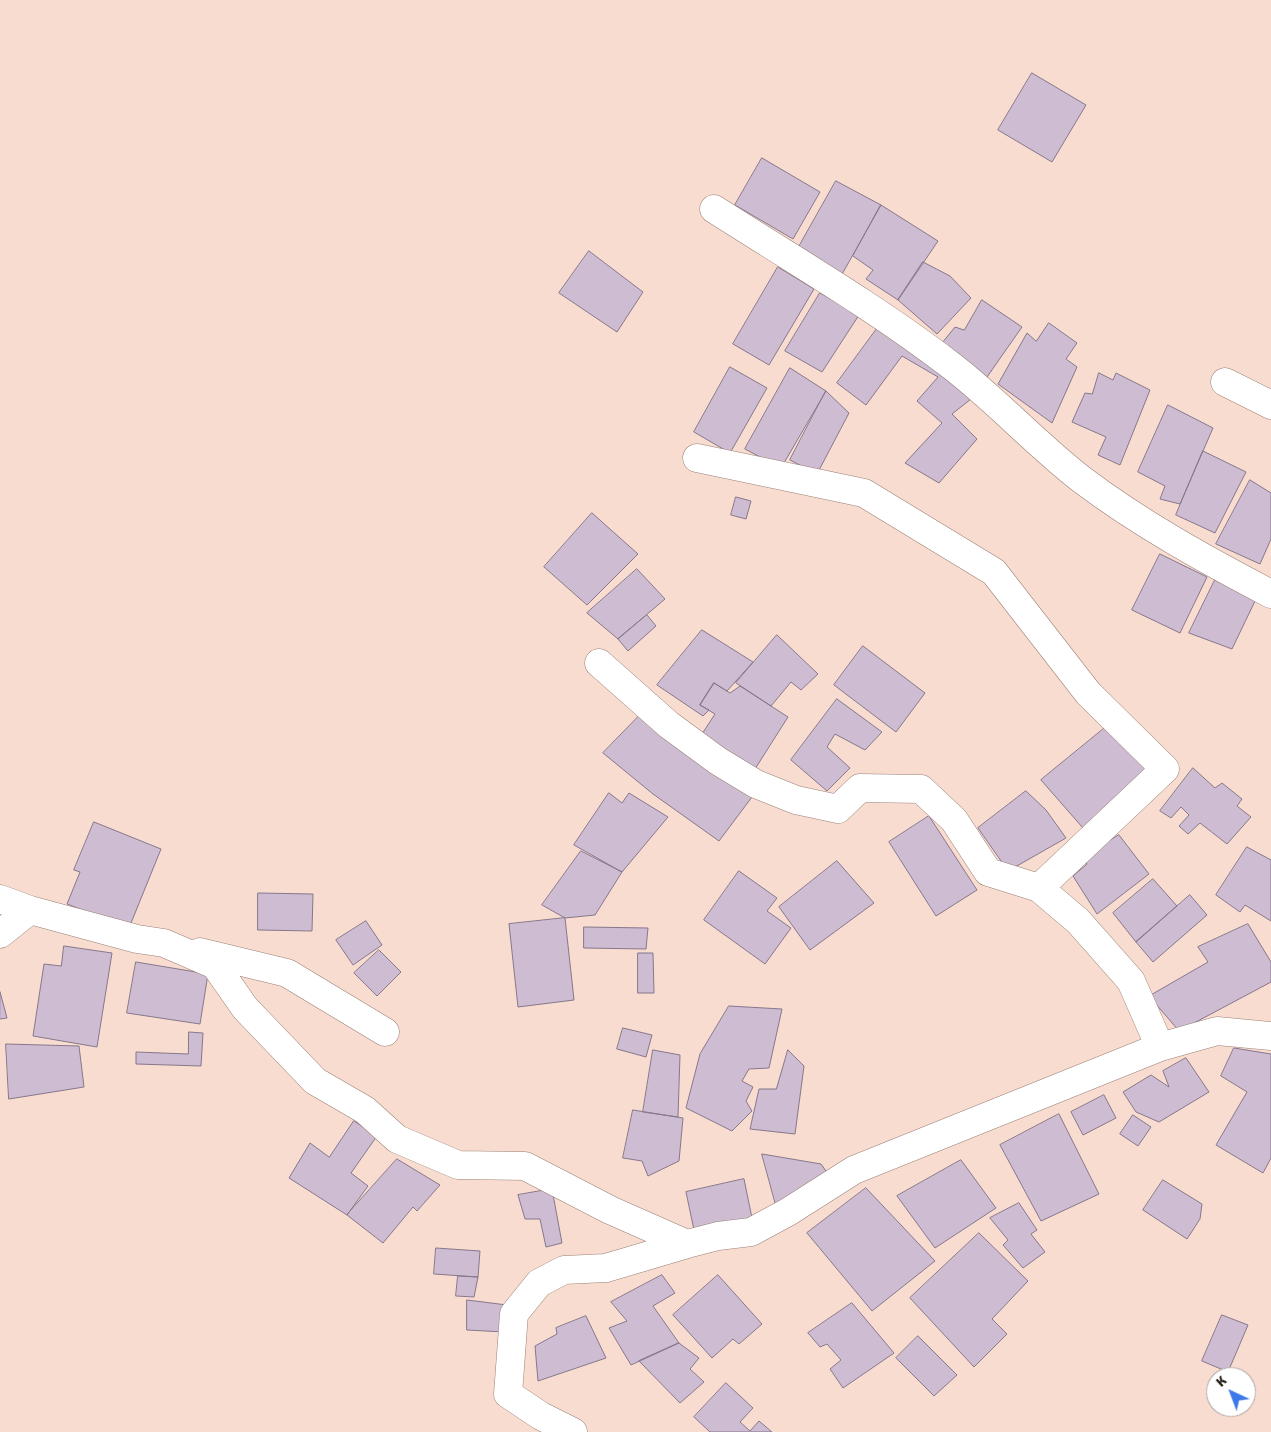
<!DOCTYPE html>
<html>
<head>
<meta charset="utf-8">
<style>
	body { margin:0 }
	#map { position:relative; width:1271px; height:1432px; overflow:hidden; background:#f8dcd0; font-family:Signika,sans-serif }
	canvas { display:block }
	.north { position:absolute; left:1206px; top:1367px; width:50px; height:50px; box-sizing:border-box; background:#fff; border:1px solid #a7a3a2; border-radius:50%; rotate:317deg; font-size:14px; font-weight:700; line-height:20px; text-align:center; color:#241a16 }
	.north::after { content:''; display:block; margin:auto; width:18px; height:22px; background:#3d79e8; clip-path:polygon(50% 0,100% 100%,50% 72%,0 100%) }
</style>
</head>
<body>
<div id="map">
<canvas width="1271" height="1432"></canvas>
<div class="north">K</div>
</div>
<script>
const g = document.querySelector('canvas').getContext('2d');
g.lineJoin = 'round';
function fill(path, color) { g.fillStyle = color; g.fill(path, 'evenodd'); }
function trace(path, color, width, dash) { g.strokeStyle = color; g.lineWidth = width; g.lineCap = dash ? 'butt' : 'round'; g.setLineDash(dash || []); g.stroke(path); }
const building = new Path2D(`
	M 1032,73 L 1086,105 L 1052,162 L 998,130 Z
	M 762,158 L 820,192 L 793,239 L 735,205 Z
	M 836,181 L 881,205 L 841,276 L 796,252 Z
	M 881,205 L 938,241 L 898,300 L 866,279 L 873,270 L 853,256 Z
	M 589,251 L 643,292 L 617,332 L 559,293 Z
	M 923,262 L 950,276 L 971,298 L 937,334 L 898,300 Z
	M 778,267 L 814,289 L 769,365 L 733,344 Z
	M 820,293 L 859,315 L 822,372 L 785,351 Z
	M 982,300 L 1022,327 L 987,377 L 942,343 L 955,327 L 964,330 Z
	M 1049,323 L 1077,343 L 1066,359 L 1077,367 L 1052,423 L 998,384 L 1027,333 L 1036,341 Z
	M 879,326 L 971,399 L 952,414 L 977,439 L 939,483 L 905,463 L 942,423 L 917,401 L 938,377 L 902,356 L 866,405 L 837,383 Z
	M 730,367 L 767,388 L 730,453 L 694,432 Z
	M 790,368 L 826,391 L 781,468 L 745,449 Z
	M 1099,373 L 1113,380 L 1116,373 L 1150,390 L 1120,465 L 1098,455 L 1106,437 L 1072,422 L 1085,393 L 1092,394 Z
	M 826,391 L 849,413 L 817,474 L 790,460 Z
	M 1168,405 L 1213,428 L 1180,504 L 1160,499 L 1165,486 L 1138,472 Z
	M 1203,451 L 1246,472 L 1215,533 L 1176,515 Z
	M 1250,480 L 1271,493 L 1271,539 L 1260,564 L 1216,544 Z
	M 736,497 L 751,501 L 746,519 L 731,515 Z
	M 592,513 L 638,554 L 587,605 L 544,567 Z
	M 1160,554 L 1207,577 L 1180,633 L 1132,610 Z
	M 637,569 L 665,599 L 618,639 L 587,613 Z
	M 1215,580 L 1256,599 L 1232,649 L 1189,633 Z
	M 647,615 L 656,626 L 628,651 L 618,639 Z
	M 702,630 L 753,662 L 727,691 L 714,683 L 700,705 L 709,710 L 703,716 L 657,685 Z
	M 777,635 L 818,674 L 801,690 L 791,682 L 771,706 L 736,683 Z
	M 863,646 L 925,693 L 896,732 L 834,685 Z
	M 714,683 L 730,693 L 740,686 L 788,717 L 755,769 L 702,734 L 715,714 L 700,705 Z
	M 837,699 L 882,732 L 865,750 L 835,734 L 827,747 L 850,768 L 827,791 L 791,760 Z
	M 643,712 L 755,793 L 719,841 L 653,794 L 603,753 Z
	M 1112,722 L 1157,771 L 1083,828 L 1041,780 Z
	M 1193,768 L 1215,788 L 1222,783 L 1242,799 L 1237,806 L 1251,817 L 1227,844 L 1200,823 L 1188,834 L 1179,826 L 1189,815 L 1181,807 L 1171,818 L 1160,811 Z
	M 1026,791 L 1046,810 L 1066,838 L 1008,871 L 978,828 Z
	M 609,793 L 622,803 L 629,793 L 668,817 L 622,872 L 574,845 Z
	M 929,816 L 977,890 L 936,916 L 889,842 Z
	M 94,822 L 161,849 L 129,928 L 67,904 L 80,872 L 74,870 Z
	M 1119,835 L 1149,874 L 1097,914 L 1073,876 L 1087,864 L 1083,858 Z
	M 1247,847 L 1271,860 L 1271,921 L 1245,905 L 1240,912 L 1216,895 Z
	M 581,851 L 622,872 L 595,915 L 565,918 L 542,905 Z
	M 837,861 L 874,903 L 810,950 L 779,907 Z
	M 739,871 L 777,898 L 767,911 L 791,928 L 765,964 L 704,920 Z
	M 1153,879 L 1177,906 L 1136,942 L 1113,913 Z
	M 258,893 L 313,894 L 312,931 L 258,930 Z
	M 1190,895 L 1207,915 L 1153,962 L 1136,942 Z
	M 565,918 L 574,1000 L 518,1007 L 509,924 Z
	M 366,921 L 382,945 L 353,965 L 336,940 Z
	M 1248,924 L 1271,962 L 1271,982 L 1179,1031 L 1149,996 L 1208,962 L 1198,947 Z
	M 584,927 L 648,928 L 646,949 L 584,948 Z
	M 64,946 L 112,953 L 97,1047 L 33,1036 L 44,964 L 61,966 Z
	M 379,950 L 401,972 L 377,996 L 354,973 Z
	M 638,953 L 653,953 L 654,993 L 638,993 Z
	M 136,962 L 208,974 L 200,1024 L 127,1013 Z
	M 0,992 L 7,1018 L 0,1019 Z
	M 729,1006 L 782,1009 L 769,1068 L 749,1069 L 742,1081 L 753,1087 L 746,1101 L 752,1111 L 732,1131 L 686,1108 L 700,1054 Z
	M 623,1028 L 652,1035 L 646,1057 L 617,1049 Z
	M 189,1032 L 203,1033 L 201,1066 L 136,1064 L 136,1052 L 188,1054 Z
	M 6,1044 L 79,1046 L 84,1087 L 9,1099 Z
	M 1234,1048 L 1271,1054 L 1271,1158 L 1263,1173 L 1216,1145 L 1247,1092 L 1221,1076 Z
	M 653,1050 L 680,1055 L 678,1117 L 643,1112 Z
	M 788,1050 L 804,1066 L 795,1134 L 750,1129 L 759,1089 L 776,1089 Z
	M 1186,1058 L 1209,1092 L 1159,1122 L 1136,1112 L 1123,1092 L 1151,1075 L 1169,1087 L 1163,1071 Z
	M 1104,1095 L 1116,1118 L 1083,1135 L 1071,1112 Z
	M 633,1110 L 683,1118 L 679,1161 L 648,1176 L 642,1161 L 623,1158 Z
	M 1059,1114 L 1099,1194 L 1041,1221 L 1000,1145 Z
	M 1133,1115 L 1151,1127 L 1138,1146 L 1120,1134 Z
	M 354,1121 L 377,1136 L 351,1173 L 368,1186 L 347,1215 L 289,1178 L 310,1143 L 329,1157 Z
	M 762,1154 L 821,1164 L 826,1171 L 809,1195 L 776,1205 Z
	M 397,1159 L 440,1185 L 417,1211 L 413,1207 L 383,1243 L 347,1215 Z
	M 961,1160 L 996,1208 L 935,1248 L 897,1196 Z
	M 744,1179 L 752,1218 L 694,1230 L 686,1192 Z
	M 1163,1180 L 1202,1204 L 1200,1219 L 1187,1239 L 1143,1210 Z
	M 866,1188 L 935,1261 L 872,1311 L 807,1233 Z
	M 552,1189 L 562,1243 L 546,1247 L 540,1219 L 525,1219 L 518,1195 Z
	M 1019,1203 L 1037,1230 L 1031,1234 L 1045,1252 L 1023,1268 L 1003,1245 L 1008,1240 L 990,1218 Z
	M 979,1233 L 1028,1281 L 992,1319 L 1007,1334 L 974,1367 L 910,1298 Z
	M 436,1248 L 480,1251 L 478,1277 L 434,1274 Z
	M 662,1275 L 675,1293 L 653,1306 L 679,1343 L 631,1365 L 609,1328 L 627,1321 L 611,1302 Z
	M 718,1275 L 762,1324 L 739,1344 L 733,1339 L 712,1358 L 673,1315 Z
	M 458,1276 L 478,1277 L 474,1297 L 456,1296 Z
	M 467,1300 L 507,1305 L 504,1332 L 467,1330 Z
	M 852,1303 L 894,1353 L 843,1388 L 830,1369 L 841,1360 L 827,1344 L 820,1347 L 808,1333 Z
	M 1222,1315 L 1248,1325 L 1228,1372 L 1202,1361 Z
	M 586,1316 L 606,1358 L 538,1381 L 535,1346 L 557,1334 L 556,1328 Z
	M 918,1336 L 957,1375 L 934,1396 L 896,1358 Z
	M 679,1343 L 699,1358 L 690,1369 L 704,1382 L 680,1403 L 639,1361 Z
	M 726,1383 L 753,1408 L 740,1422 L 750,1431 L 759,1421 L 772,1432 L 710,1432 L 694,1417 Z`);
fill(building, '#cdbcd2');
trace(building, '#86778b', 1);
const minor = new Path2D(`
	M 714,209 C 794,260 878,309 953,367 C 998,402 1036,444 1081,479 C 1139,523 1206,560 1271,594
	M 1225,382 L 1271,405
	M 697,458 L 864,493 L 994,572 L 1088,693 L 1165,769 L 1039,888
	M 599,663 L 669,725 L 718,761 L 756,784 L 796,800 L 838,809 L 860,788 L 921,789 L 954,820 L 988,872 L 1039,888 L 1078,921 L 1131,981 L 1160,1047
	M 0,899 L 30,910
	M 0,934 L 30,910 L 137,939 L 164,943 L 215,965 L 245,1008 L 315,1081 L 365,1110 L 397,1139 L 458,1165 L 525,1166 L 610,1210 L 687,1244 L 718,1236 L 751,1232 L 788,1212 L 854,1170 L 1160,1047 L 1217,1031 L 1271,1036
	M 200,952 L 287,973 L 385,1032
	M 573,1432 L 541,1416 L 508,1394 L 514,1314 L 539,1283 L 564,1270 L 606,1268 L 687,1244`);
trace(minor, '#9a8076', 29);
trace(minor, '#fff', 28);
</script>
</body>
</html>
